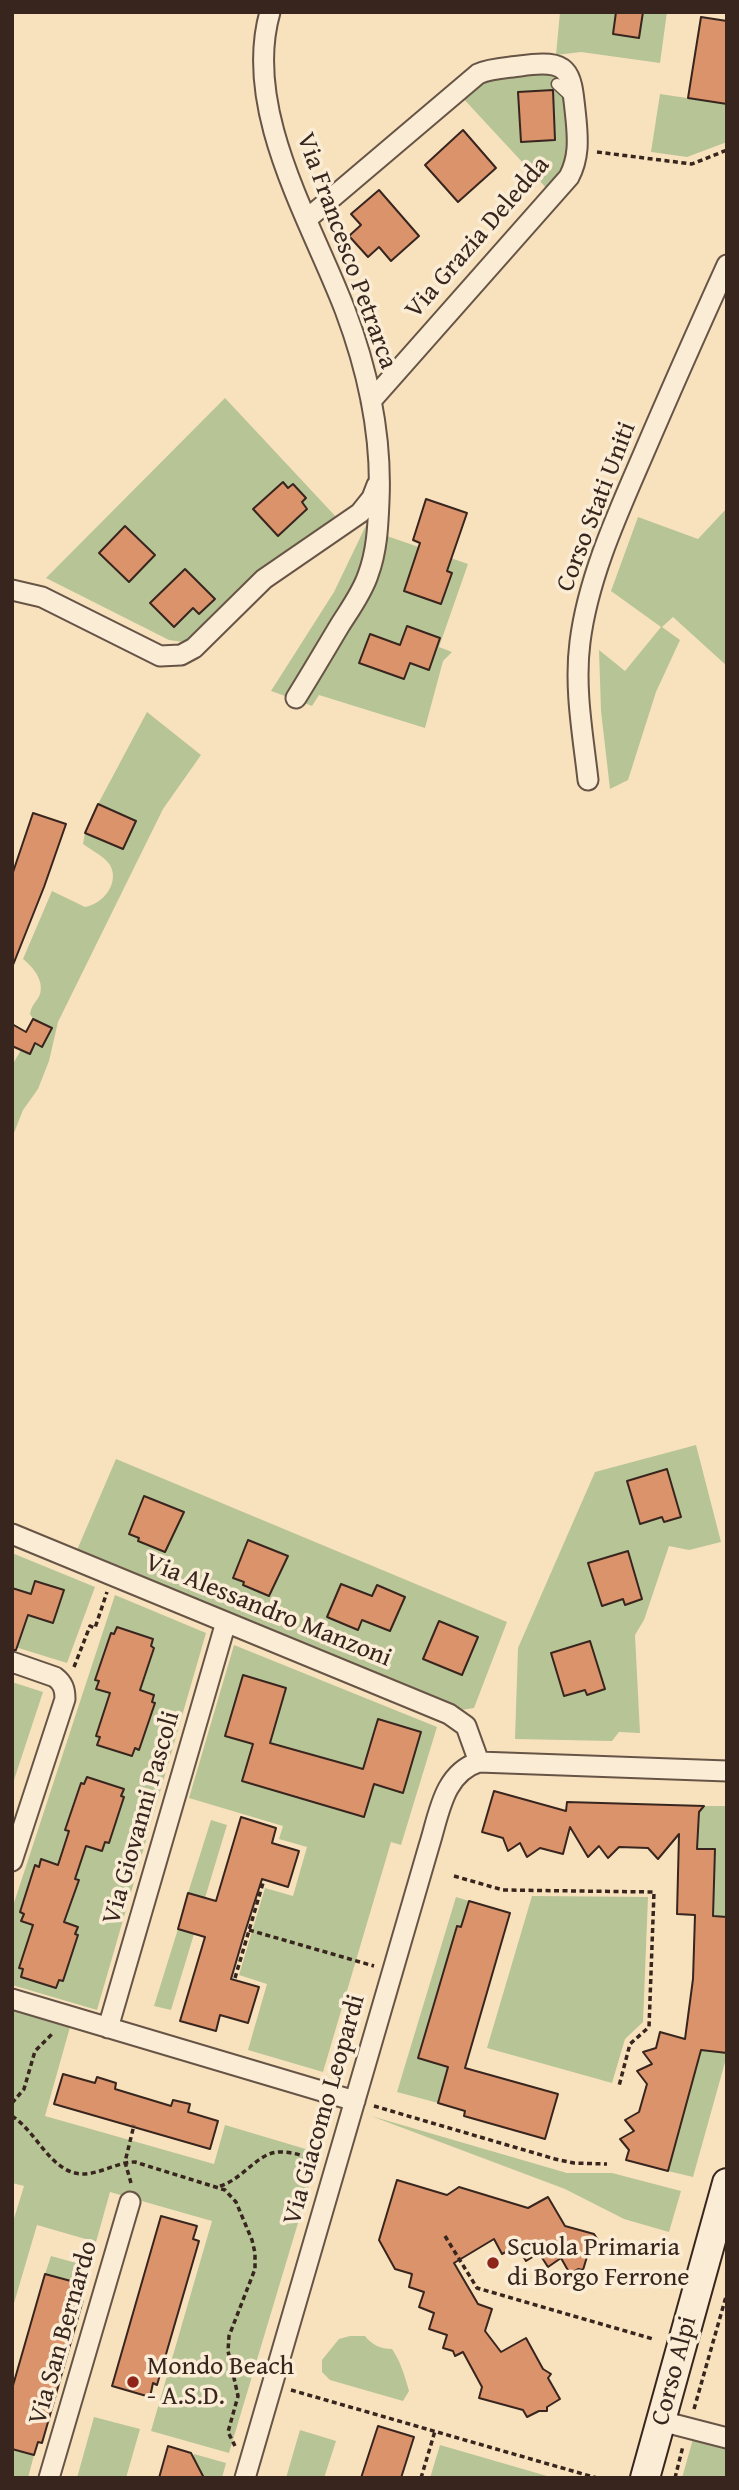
<!DOCTYPE html>
<html>
<head>
<meta charset="utf-8">
<style>
	body { margin:0 }
	#map { position:relative; width:739px; height:2490px; overflow:hidden; background:#f8e2be; font-family:"Gentium Book Plus",serif }
	canvas { display:block }
	.frame { position:absolute; inset:0; border:14px solid #37251e; pointer-events:none }
</style>
</head>
<body>
<div id="map">
<canvas width="739" height="2490"></canvas>
<div class="frame"></div>
</div>
<script>
const g = document.querySelector('canvas').getContext('2d');
g.lineJoin = 'round';
function fill(path, color) { g.fillStyle = color; g.fill(path, 'evenodd'); }
function trace(path, color, width, dash) { g.strokeStyle = color; g.lineWidth = width; g.lineCap = dash ? 'butt' : 'round'; g.setLineDash(dash || []); g.stroke(path); }
function label(font, color, halo, rows, align = 'center') {
  g.font = font + ' "Gentium Book Plus",serif'; g.lineWidth = 7; g.setLineDash([]); g.textBaseline = 'middle'; g.strokeStyle = halo; g.fillStyle = color; for (const [text, x, y, turn = 0] of rows) {
    g.save(); g.translate(x, y); g.rotate((+turn || 0) * Math.PI / 180); g.textAlign = isNaN(turn) ? turn : align; if (halo) g.strokeText(text, 0, 0); g.fillText(text, 0, 0); g.restore();
  }
}
fill(new Path2D(`
	M 560,12 L 667,12 L 660,63 L 581,52 L 556,55 Z
	M 542,68 L 562,77 L 570,144 L 568,165 L 549,191 L 460,95 L 478,80 Z
	M 660,94 L 727,104 L 727,142 L 687,157 L 651,152 Z
	M 225,398 L 338,519 L 190,639 L 183,642 L 169,640 L 46,578 Z
	M 727,508 L 727,666 L 673,617 L 662,627 L 680,640 L 656,692 L 628,780 L 610,789 L 601,711 L 599,650 L 625,671 L 661,627 L 611,591 L 638,517 L 698,539 Z
	M 371,515 L 368,547 L 358,579 L 288,697 L 271,691 L 334,592 Z
	M 384,535 L 468,564 L 439,647 L 452,652 L 443,661 L 425,728 L 319,695 L 312,706 L 302,702 Z
	M 147,712 L 201,755 L 163,809 L 58,1022 L 49,1061 L 38,1089 L 23,1110 L 12,1138 L 12,1062 L 14,1062 L 21,1050 L 29,1054 L 35,1043 L 51,1029 L 33,1019 L 30,1014 C 32,1003 37,1002 40,994 C 44,980 33,967 23,959 L 52,891 L 85,907 C 103,904 120,883 110,865 C 104,856 91,850 83,844 L 85,833 L 123,849 L 135,821 L 98,804 Z
	M 696,1445 L 721,1542 L 689,1550 L 669,1546 L 644,1620 L 635,1635 L 640,1733 L 619,1732 L 612,1741 L 515,1739 L 518,1648 L 595,1472 Z
	M 116,1459 L 507,1622 L 474,1708 L 461,1710 L 77,1550 Z
	M 12,1553 L 95,1587 L 67,1663 L 12,1646 Z
	M 115,1595 L 206,1633 L 97,2010 L 12,1985 L 12,1909 Z
	M 234,1645 L 437,1727 L 401,1845 L 391,1842 L 323,2072 L 248,2050 L 267,1984 L 239,1975 L 265,1888 L 293,1896 L 307,1847 L 279,1839 L 283,1826 L 189,1798 Z
	M 12,1682 L 43,1692 L 12,1786 Z
	M 699,1806 L 727,1806 L 727,1917 L 713,1916 L 715,1850 L 697,1849 Z
	M 211,1820 L 227,1825 L 205,1898 L 188,1893 Z
	M 532,1896 L 648,1897 L 643,2022 L 625,2039 L 612,2083 L 487,2048 Z
	M 456,1897 L 469,1901 L 461,1927 L 456,1926 L 450,1950 L 447,1979 L 441,1978 L 418,2057 L 448,2067 L 438,2103 L 397,2092 Z
	M 178,1929 L 194,1934 L 171,2010 L 154,2006 Z
	M 12,2009 L 70,2027 L 45,2116 L 214,2164 L 225,2125 L 319,2153 L 229,2453 L 151,2431 L 212,2221 L 110,2192 L 96,2242 L 37,2225 L 12,2310 L 12,2225 L 24,2186 L 12,2183 Z
	M 701,2050 L 727,2053 L 727,2055 L 693,2177 L 668,2171 Z
	M 371,2116 L 567,2173 L 612,2173 L 681,2191 L 669,2232 L 624,2219 L 565,2189 Z
	M 51,2256 L 87,2266 L 82,2284 L 45,2274 Z
	M 350,2336 L 365,2336 C 372,2345 381,2349 392,2349 C 401,2362 405,2377 409,2391 L 403,2401 L 330,2380 L 322,2372 L 322,2360 L 339,2339 Z
	M 94,2417 L 140,2429 L 126,2478 L 77,2478 Z
	M 300,2430 L 336,2441 L 324,2478 L 286,2478 Z
	M 693,2439 L 727,2448 L 727,2478 L 682,2478 Z
	M 440,2445 L 554,2478 L 430,2478 Z
	M 12,2449 L 34,2455 L 28,2478 L 12,2478 Z
	M 194,2454 L 226,2463 L 222,2478 L 204,2478 L 197,2464 L 191,2463 Z`), '#b7c496');
const building = new Path2D(`
	M 616,12 L 643,12 L 639,38 L 613,34 Z
	M 701,17 L 727,21 L 727,104 L 688,98 Z
	M 553,90 L 555,140 L 521,142 L 518,92 Z
	M 463,130 L 496,168 L 458,202 L 425,165 Z
	M 379,190 L 419,236 L 391,261 L 379,247 L 368,257 L 349,236 L 361,225 L 351,214 Z
	M 283,482 L 288,488 L 293,484 L 306,498 L 302,502 L 307,509 L 278,536 L 253,509 Z
	M 426,499 L 467,513 L 447,571 L 452,573 L 441,604 L 404,591 L 420,543 L 413,540 Z
	M 125,526 L 155,555 L 129,582 L 99,553 Z
	M 185,569 L 215,599 L 199,614 L 193,608 L 174,627 L 150,603 Z
	M 407,626 L 440,638 L 429,670 L 410,663 L 404,679 L 359,663 L 370,634 L 400,645 Z
	M 98,804 L 136,821 L 123,849 L 85,833 Z
	M 33,813 L 66,824 L 44,887 L 13,965 L 12,875 Z
	M 33,1019 L 52,1028 L 42,1047 L 35,1043 L 30,1054 L 12,1046 L 12,1024 L 26,1032 Z
	M 667,1469 L 681,1517 L 664,1522 L 662,1517 L 640,1524 L 627,1481 Z
	M 144,1496 L 184,1512 L 165,1552 L 138,1541 L 139,1538 L 129,1534 Z
	M 248,1540 L 288,1556 L 269,1596 L 243,1585 L 244,1582 L 233,1578 Z
	M 628,1551 L 642,1599 L 625,1605 L 623,1599 L 602,1606 L 588,1563 Z
	M 35,1581 L 64,1590 L 53,1623 L 28,1615 L 16,1650 L 12,1650 L 12,1588 L 31,1594 Z
	M 341,1584 L 372,1596 L 377,1585 L 405,1597 L 390,1631 L 362,1620 L 358,1630 L 327,1617 Z
	M 439,1621 L 478,1637 L 462,1675 L 423,1659 Z
	M 117,1627 L 153,1639 L 151,1646 L 154,1648 L 140,1690 L 154,1695 L 152,1702 L 155,1703 L 139,1750 L 135,1748 L 132,1756 L 97,1745 L 100,1737 L 96,1736 L 110,1693 L 96,1689 L 99,1681 L 95,1680 L 111,1633 L 114,1634 Z
	M 590,1641 L 605,1689 L 587,1695 L 585,1690 L 564,1696 L 551,1653 Z
	M 243,1675 L 286,1688 L 270,1743 L 363,1769 L 378,1719 L 421,1732 L 403,1793 L 374,1784 L 364,1817 L 242,1781 L 253,1744 L 225,1736 Z
	M 87,1777 L 124,1789 L 121,1796 L 124,1797 L 109,1843 L 105,1842 L 102,1851 L 86,1846 L 75,1879 L 79,1880 L 64,1922 L 78,1927 L 75,1934 L 78,1935 L 63,1981 L 59,1980 L 56,1988 L 21,1977 L 23,1969 L 19,1968 L 33,1925 L 21,1921 L 24,1914 L 20,1912 L 35,1865 L 39,1867 L 41,1859 L 58,1865 L 69,1831 L 65,1830 L 81,1783 L 84,1784 Z
	M 494,1791 L 566,1811 L 567,1802 L 704,1806 L 699,1812 L 697,1849 L 715,1849 L 713,1916 L 727,1917 L 727,2053 L 701,2050 L 668,2171 L 626,2160 L 629,2150 L 620,2139 L 634,2131 L 625,2120 L 639,2112 L 647,2084 L 637,2071 L 652,2064 L 643,2052 L 656,2048 L 660,2032 L 685,2039 L 693,1979 L 695,1915 L 677,1914 L 679,1834 L 658,1859 L 648,1848 L 619,1847 L 608,1858 L 599,1846 L 588,1857 L 570,1827 L 563,1854 L 540,1848 L 527,1857 L 520,1843 L 508,1851 L 503,1838 L 482,1832 Z
	M 241,1817 L 276,1828 L 272,1843 L 299,1851 L 288,1887 L 262,1879 L 244,1935 L 231,1979 L 259,1987 L 248,2023 L 220,2015 L 216,2031 L 180,2021 L 205,1937 L 178,1929 L 188,1893 L 216,1901 Z
	M 469,1901 L 510,1913 L 465,2068 L 558,2094 L 545,2139 L 464,2116 L 465,2111 L 438,2103 L 448,2067 L 418,2058 L 457,1926 L 461,1927 Z
	M 63,2074 L 95,2083 L 97,2077 L 116,2083 L 115,2089 L 171,2106 L 173,2100 L 190,2104 L 188,2112 L 218,2121 L 210,2149 L 54,2104 Z
	M 397,2180 L 447,2195 L 459,2187 L 528,2208 L 548,2197 L 565,2226 L 594,2234 L 600,2243 L 589,2250 L 583,2270 L 578,2269 L 570,2274 L 561,2258 L 548,2267 L 539,2253 L 526,2261 L 517,2246 L 502,2254 L 494,2239 L 454,2263 L 478,2304 L 492,2309 L 485,2331 L 501,2352 L 526,2338 L 543,2369 L 551,2374 L 548,2378 L 560,2399 L 547,2407 L 547,2411 L 539,2411 L 527,2417 L 523,2410 L 479,2398 L 482,2387 L 463,2352 L 455,2356 L 453,2351 L 443,2348 L 447,2335 L 429,2329 L 434,2313 L 419,2307 L 424,2292 L 409,2287 L 412,2274 L 395,2269 L 379,2240 Z
	M 161,2216 L 197,2226 L 193,2239 L 199,2241 L 157,2385 L 153,2383 L 150,2397 L 112,2386 Z
	M 45,2274 L 82,2284 L 78,2298 L 83,2300 L 42,2443 L 38,2442 L 34,2455 L 12,2449 L 12,2389 Z
	M 378,2426 L 414,2437 L 401,2478 L 361,2478 Z
	M 168,2446 L 191,2453 L 204,2478 L 159,2478 Z`);
fill(building, '#db936c');
trace(building, '#37251e', 2);
const lane = new Path2D(`
	M 557,84 L 570,96`);
const street = new Path2D(`
	M 270,12 C 242,110 311,221 345,310 C 368,371 382,436 379,501 C 378,526 377,551 368,575 C 362,593 350,609 340,625 C 325,650 311,674 296,698
	M 307,219 L 478,74 C 491,68 506,68 520,66 C 573,58 571,73 576,119 C 578,140 579,158 569,177 L 371,401
	M 12,590 L 42,597 L 160,656 L 181,655 L 194,648 L 264,579 L 360,513 L 372,498 L 377,485
	M 588,780 C 583,735 574,688 580,642 C 588,578 617,515 643,455 C 670,392 698,329 727,265
	M 12,1534 L 449,1714 L 466,1726 L 479,1762
	M 12,1662 L 55,1677 C 63,1683 65,1689 65,1699 L 12,1861
	M 12,1999 L 355,2101
	M 108,2028 L 226,1622
	M 661,2421 L 727,2438
	M 49,2478 L 130,2202
	M 245,2478 L 429,1846 C 439,1815 443,1773 479,1762 L 727,1771`);
const secondary = new Path2D(`
	M 645,2478 L 727,2183`);
trace(lane, '#675446', 13);
trace(street, '#675446', 23);
trace(secondary, '#37251e', 32);
trace(new Path2D(`
	M 597,152 L 692,164 L 727,150
	M 74,1667 L 90,1626 L 95,1628 L 107,1592
	M 454,1876 L 503,1890 L 654,1892 L 649,2027 L 630,2044 L 619,2086
	M 249,1930 L 374,1966
	M 235,1978 L 263,1883
	M 12,2103 L 24,2089 L 35,2051 L 53,2033
	M 374,2106 L 555,2159 L 574,2163 L 607,2164
	M 12,2116 C 37,2132 51,2173 82,2174 C 101,2174 117,2162 135,2162 L 225,2190 L 236,2202 L 252,2240 L 255,2253 L 255,2269 L 229,2336 L 228,2351 L 238,2396 L 228,2432 L 235,2446
	M 131,2183 L 125,2162 L 134,2125
	M 220,2186 C 244,2179 258,2151 281,2152 C 294,2152 307,2157 319,2161
	M 445,2236 L 477,2288 L 653,2339
	M 291,2390 L 597,2478
	M 694,2409 L 727,2293
	M 421,2478 L 435,2431
	M 675,2478 L 683,2446`), '#37251e', 3.5, [5, 3.5]);
trace(lane, '#faecd5', 10);
trace(street, '#faecd5', 19);
trace(secondary, '#faecd5', 28);
for (const [x, y, r, color] of [
	[493,2263,7,"#8f2418"],
	[133,2382,7,"#8f2418"]
]) { const dot = new Path2D(); dot.arc(x, y, r, 0, 2 * Math.PI); g.fillStyle = color; g.fill(dot); trace(dot, '#faecd5', 2.5); }
label('26px', '#37251e', '#faecd5', [
	["Via Grazia Deledda",478,238,-49],
	["Via Francesco Petrarca",346,251,70],
	["Corso Stati Uniti",597,507,-69],
	["Via Alessandro Manzoni",268,1611,22],
	["Via Giovanni Pascoli",142,1818,-74],
	["Via Giacomo Leopardi",325,2110,-74],
	["Via San Bernardo",64,2333,-74],
	["Corso Alpi",675,2371,-75]
]);
label('26px', '#37251e', '#faecd5', [
	["Scuola Primaria",507,2248],
	["di Borgo Ferrone",507,2278],
	["Mondo Beach",147,2367],
	["- A.S.D.",147,2397]
], 'left');
</script>
</body>
</html>
